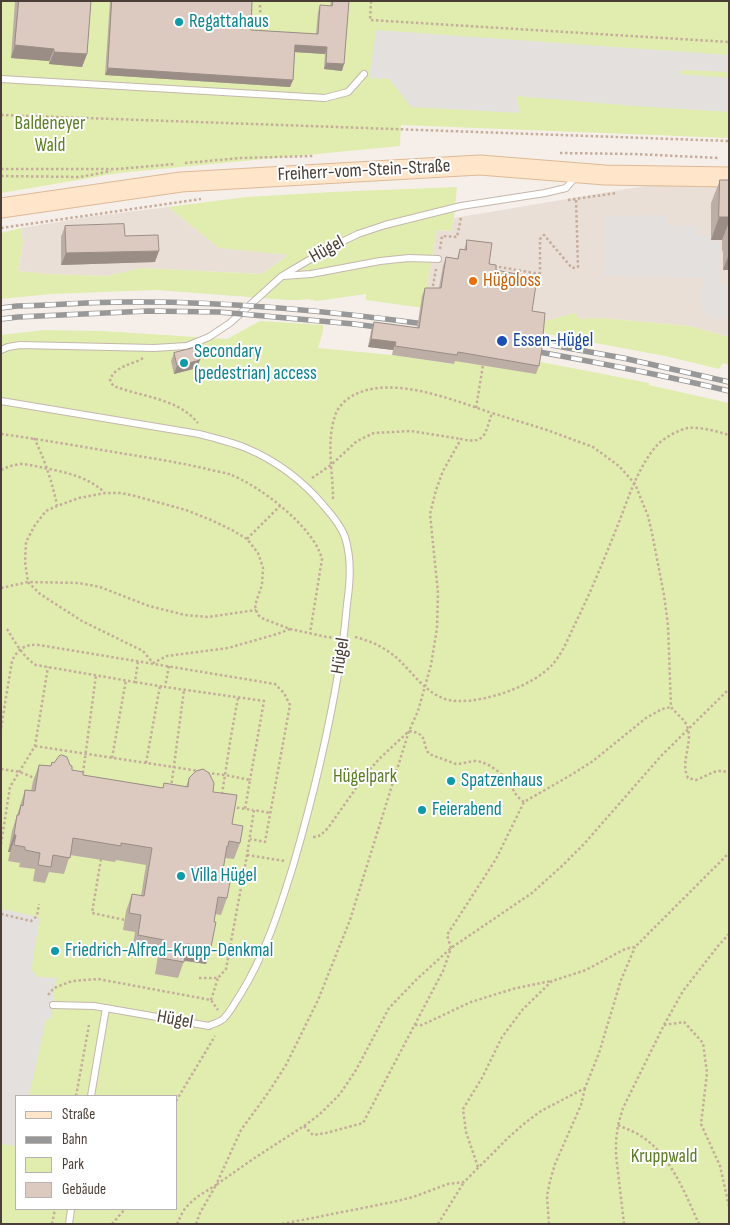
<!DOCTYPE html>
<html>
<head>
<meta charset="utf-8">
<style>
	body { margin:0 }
	#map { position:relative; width:730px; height:1225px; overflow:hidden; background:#f6efe9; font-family:"Sofia Sans Condensed",sans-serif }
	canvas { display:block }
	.frame { position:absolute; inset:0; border:2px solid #4b3e36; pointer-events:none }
	.legend { position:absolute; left:15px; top:1095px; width:162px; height:115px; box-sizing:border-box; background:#fff; border:1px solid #b7b2af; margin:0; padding:6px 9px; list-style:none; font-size:15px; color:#4b3e36 }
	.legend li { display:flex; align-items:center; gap:10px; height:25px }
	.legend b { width:25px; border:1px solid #b7b2af }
</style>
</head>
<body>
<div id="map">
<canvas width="730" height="1225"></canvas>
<div class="frame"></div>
<ul class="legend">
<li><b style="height:6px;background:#ffe5ca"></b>Straße</li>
<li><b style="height:6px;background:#989898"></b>Bahn</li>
<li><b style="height:14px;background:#e0edaf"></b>Park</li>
<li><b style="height:14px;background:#dccac0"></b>Gebäude</li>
</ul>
</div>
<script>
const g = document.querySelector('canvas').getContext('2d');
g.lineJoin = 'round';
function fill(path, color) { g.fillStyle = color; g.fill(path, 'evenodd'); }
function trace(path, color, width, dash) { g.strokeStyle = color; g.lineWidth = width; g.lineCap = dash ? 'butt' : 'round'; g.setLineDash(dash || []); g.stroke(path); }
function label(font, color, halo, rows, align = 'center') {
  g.font = font + ' "Sofia Sans Condensed",sans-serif'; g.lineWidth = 4; g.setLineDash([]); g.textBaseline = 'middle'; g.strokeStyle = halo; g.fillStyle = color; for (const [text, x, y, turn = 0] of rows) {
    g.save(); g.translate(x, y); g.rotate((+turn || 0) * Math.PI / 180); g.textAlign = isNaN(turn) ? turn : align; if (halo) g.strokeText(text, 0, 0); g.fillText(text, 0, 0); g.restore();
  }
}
fill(new Path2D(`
	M 729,184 L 729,337 L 689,326 L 601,318 L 542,322 L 422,312 L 437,230 L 451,231 L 454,218 L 650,185 Z
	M 168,207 L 219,247 L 288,255 L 262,274 L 142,268 L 107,276 L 47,274 L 18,271 L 23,243 L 21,228 L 94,216 Z`), '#eadfd7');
fill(new Path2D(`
	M 1,1 L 729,1 L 729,138 L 401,125 L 400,146 L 119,173 L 1,193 Z
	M 457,187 L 454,218 L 451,231 L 437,230 L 423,308 L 366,300 L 366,294 L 317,301 L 308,299 L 299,300 L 288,300 L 156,290 L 51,294 L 1,299 L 1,233 L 21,228 L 23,243 L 18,271 L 47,274 L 107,276 L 142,268 L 262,274 L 288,255 L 219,248 L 168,207 L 246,197 L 332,192 Z
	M 574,313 L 581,319 L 601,318 L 689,326 L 729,337 L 729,365 L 723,363 L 719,369 L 665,356 L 547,334 L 541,328 L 542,322 Z
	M 260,321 L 323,325 L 323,331 L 318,348 L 392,355 L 453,364 L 454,361 L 536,361 L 649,383 L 649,385 L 729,403 L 729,1224 L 1,1224 L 1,335 L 44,330 L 102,331 L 227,339 ZM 16,1096 L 176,1096 L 176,1209 L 16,1209 Z`), '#e0edaf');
fill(new Path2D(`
	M 376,30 L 729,55 L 729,72 L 681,70 L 680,74 L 729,78 L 729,112 L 635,106 L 516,96 L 520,113 L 411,107 L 389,79 L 369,78 Z
	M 666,215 L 667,225 L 698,226 L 698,235 L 709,235 L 709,241 L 720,242 L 718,266 L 721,285 L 729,286 L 729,319 L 710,317 L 701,308 L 703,278 L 604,275 L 605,216 Z
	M 1,909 L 40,917 L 33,957 L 32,970 L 36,976 L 39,977 L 57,978 L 54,988 L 52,1017 L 47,1019 L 45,1024 L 29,1096 L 16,1096 L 16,1146 L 1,1144 Z`), '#e4e0de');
const lane = new Path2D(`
	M 1,79 L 325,98 L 348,92 L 364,74
	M 283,276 L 311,274 L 380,261 L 409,258 L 438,259
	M 1,350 L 8,347 L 20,345 L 154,348 L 187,346 L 209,337 L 230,323 L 282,276 L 331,247 L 358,234 L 385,225 L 461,206 L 545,193 L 566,188 L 577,175
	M 1,401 L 199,434 C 215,438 231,442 246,448 C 277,461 303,481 324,506 C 332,515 341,526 345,537 C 352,560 350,582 347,604 C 345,626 343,647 339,668 C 328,735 312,801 293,866 C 279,911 265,955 240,995 C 235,1002 231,1011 225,1017 C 222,1022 214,1023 209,1026 L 94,1006 L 53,1005
	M 91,1096 L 106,1008
	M 69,1224 L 71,1209`);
const secondary = new Path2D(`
	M 1,208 L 181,182 L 462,166 L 480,165 L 605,175 L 729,177`);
trace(lane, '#c5b7ad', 8);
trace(secondary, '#ddb997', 21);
trace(new Path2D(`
	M 371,1 L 370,20 L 729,42
	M 260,5 L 261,31 L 264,31
	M 1,115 L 729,141
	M 560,153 L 634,154 L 719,158
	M 185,163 L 241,158 L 314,156
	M 1,169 L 118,169 L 175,164
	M 1,176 L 80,177 L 111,171
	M 568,200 L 617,193
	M 1,228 L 201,199
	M 440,249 L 442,236 L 457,237 L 461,218
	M 494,266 L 534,273 L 540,273 L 540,239 L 544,235 L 572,268 L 578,267 L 576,198
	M 432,291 L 436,269
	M 143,358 L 140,360 C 128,365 116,367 110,379 L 111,383 L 114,386 C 141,397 178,398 198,423
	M 476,408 L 483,365
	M 1,434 C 45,440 89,448 132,455 C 157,459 182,463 207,469 C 214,471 222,472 229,474 C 259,485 314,527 322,559 L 310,633
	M 34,438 C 45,460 52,482 57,505
	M 1,470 C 7,467 13,465 20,464 C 25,464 30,465 35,466 C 59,471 87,475 105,493
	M 312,478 L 331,465 L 357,441 L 374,433 L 411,431 L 461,439
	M 333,499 C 333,472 326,442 335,416 C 337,408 345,400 352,396 C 390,374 453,400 492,413
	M 247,539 L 280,506
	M 1,588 L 28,582 L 78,583 L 90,585 L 100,587 L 149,606 L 185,615 L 208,617 L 256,610
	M 7,629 C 15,642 23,657 36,665 L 135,682 L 138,661
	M 290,629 L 277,634 L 228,648 L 167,656 L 153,663 L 143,651 L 82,621 L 40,594 L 28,582 L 25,562 L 26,542 L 35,525 L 46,511 L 57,506 L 79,498 L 105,493 L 121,493 L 135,496 L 186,510 L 211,520 L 232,530 L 247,539 L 258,553 L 263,568 L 262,585 L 255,605 L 256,610 L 258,615 L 264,619 L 290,629 L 327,637 L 335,638
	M 355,637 C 371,641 386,648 398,659 C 416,676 431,701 458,701 C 486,702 533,686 552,665 C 562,654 568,639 574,626 C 591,592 605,557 619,522 C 629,496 639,465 658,444 C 666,437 678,430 688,428 C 702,427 716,431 729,435
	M 169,666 L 165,687 L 264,701 L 250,780
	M 135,682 L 165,687
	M 238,698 L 231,736 L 225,775 L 250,780 L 245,809
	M 1,728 L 12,661 C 18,648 26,644 39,645 L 275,684 L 284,693 L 290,705 L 265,842 L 250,839
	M 35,746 L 199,771
	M 112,758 L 126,680
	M 146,763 L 160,686
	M 1,769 L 20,772 L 37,779
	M 83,773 L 96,675
	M 207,773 L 225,775 L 222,794
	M 171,788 L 184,690
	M 232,807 L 253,810
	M 313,837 C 320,837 323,833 328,828 L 366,774 L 379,759 L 409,731 C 429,734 421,742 429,754 L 456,764 C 463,764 469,761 476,761 C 488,762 502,773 509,783 C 515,791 514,795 524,802
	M 1,844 L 10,787 L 35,746 L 48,667
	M 247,855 L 285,861
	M 101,859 L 92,913 L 125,920
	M 1,914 L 31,921 L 37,916 L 39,904
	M 199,978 L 218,978 L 226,969 L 247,855 L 254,810 L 270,813
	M 48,995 L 54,988 L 72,981 L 98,979 L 211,1000 L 218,1010
	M 211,1000 L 218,978
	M 415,1025 L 422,1025 L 471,1002 L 516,988 L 551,981
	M 664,1025 L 684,1022 L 703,1043 L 707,1073 L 701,1124 L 720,1166 L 729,1206
	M 76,1096 L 89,1025
	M 176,1101 L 215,1036
	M 618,1125 C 624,1128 630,1130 636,1133 C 669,1151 684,1191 699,1224
	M 304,1126 L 313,1135 L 326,1133 L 363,1123 L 443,971 L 451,948 L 447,935 L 496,859 L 524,802 L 571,775 L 593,761 L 646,718 L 662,709 L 671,707
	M 478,1167 L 466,1132 L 463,1109 L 482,1078 L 502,1037 L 523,1009 L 552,981 L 586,970 L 623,950 L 629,948 L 635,947 L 729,853
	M 52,1224 L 55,1209
	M 112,1224 L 125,1209
	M 177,1224 L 183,1211 L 189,1204 L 197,1197 L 216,1185 L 241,1130 L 268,1093 L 286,1065 L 318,1000 L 350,920 L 409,731 L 418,711 L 431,665 L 437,628 L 438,593 L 430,514 L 436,490 L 443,471 L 461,439 C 486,445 485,433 492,413 L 547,430 L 593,447 L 619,466 L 635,484 L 648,516 L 652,533 L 664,595 L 668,625 L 671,707 C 675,712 681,717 685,722 C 696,740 679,760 688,778 L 696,780 C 708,776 716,767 729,773
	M 196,1224 L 200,1213 L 216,1185 L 253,1159 L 304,1126 L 320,1114 L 340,1094 L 356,1070 L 389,1008 L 417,979 L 451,948 L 532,893 L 563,865 L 584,844 L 661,756 L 729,689
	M 282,1224 L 393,1202 L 413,1197 L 448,1184 L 464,1182 L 509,1137 L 526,1122 L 541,1111 L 585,1088 L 599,1053 L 621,980 L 635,947
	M 438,1224 L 464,1182
	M 549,1224 L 547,1196 L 550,1181 L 555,1164 L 581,1105 L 585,1088
	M 624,1224 L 616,1155 L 616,1141 L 618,1125 L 623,1108 L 664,1025 L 683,991 L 718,946 L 729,934`), '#c6ac9a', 2.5, [2.5, 2.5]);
trace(lane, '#fff', 6);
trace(secondary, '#ffe5ca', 19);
const rail = new Path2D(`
	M 1,308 L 17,306 C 54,305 90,302 127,302 C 229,301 331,311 432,325
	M 1,319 L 18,317 L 148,311 L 219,312 L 354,324 L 385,328
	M 529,341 L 623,358 L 729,382
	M 528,350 C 595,362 663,375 729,391`);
trace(rail, '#989898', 5.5);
trace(rail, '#fff', 4, [11]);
fill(new Path2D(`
	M 15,1 L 91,1 L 87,54 L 82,67 L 49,64 L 49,61 L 11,58 Z
	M 110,1 L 252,1 L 251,30 L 316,34 L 318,12 L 320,5 L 330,6 L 331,1 L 349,1 L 342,71 L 324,69 L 325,54 L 295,52 L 293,80 L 290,87 L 105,75 Z
	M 720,180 L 729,180 L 729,270 L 723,270 L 723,252 L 722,250 L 722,240 L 711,240 L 711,203 Z
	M 65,226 L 125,236 L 155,262 L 61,265 L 61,237 Z
	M 467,240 L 532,311 L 539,366 L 536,374 L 455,361 L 454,364 L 392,355 L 393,350 L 368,347 L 371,331 L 374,322 L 417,328 L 422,296 L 425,288 L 439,288 L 443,266 L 446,257 L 457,259 L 460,249 L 464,250 Z
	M 174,353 L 197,368 L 174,374 L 171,361 Z
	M 52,762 L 83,775 L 163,788 L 164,783 L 186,787 L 189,778 L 213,792 L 232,824 L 240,843 L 234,859 L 225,858 L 223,870 L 227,898 L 221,915 L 215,914 L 211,947 L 206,964 L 184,961 L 178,978 L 155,974 L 158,956 L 132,951 L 135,932 L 123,930 L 126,911 L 132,894 L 141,896 L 146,865 L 116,860 L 115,862 L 70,855 L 64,874 L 49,872 L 45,883 L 33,881 L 35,869 L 19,867 L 20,863 L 8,861 L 10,852 L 8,852 L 12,831 L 25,790 L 31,791 L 33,781 L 39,765 L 51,766 Z`), '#bdaea5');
fill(new Path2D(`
	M 15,45 L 54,49 L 49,61 L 11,58 Z
	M 295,45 L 327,47 L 325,54 L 293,52 Z
	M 54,52 L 87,54 L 82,67 L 49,64 Z
	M 326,63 L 344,64 L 342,71 L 324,69 Z
	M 108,68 L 293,80 L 290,87 L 105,75 Z
	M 719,217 L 729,217 L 729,222 L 722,240 L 711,240 Z
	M 159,251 L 155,262 L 61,265 L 66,253 Z
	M 729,254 L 729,270 L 723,270 Z
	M 371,339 L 396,342 L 393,350 L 368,347 Z
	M 200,360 L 197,368 L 174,374 L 177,366 Z
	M 14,835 L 16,835 L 10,852 L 8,852 Z
	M 187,944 L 211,947 L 206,964 L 181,960 Z`), '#9a8d86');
const building = new Path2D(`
	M 19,1 L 91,1 L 87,54 L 54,52 L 54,49 L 15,45 Z
	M 112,1 L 252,1 L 251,30 L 318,34 L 320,5 L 332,6 L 333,1 L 349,1 L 344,64 L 326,63 L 327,47 L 295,45 L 293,80 L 108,68 Z
	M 720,180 L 729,180 L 729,217 L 719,217 Z
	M 124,224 L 125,236 L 158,235 L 159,251 L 66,253 L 65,226 Z
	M 467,240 L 492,243 L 489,264 L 496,265 L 496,270 L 537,278 L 532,311 L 545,313 L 542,348 L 539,366 L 458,352 L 457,355 L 395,346 L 396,342 L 371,339 L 374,322 L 419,328 L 425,288 L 441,288 L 446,257 L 458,259 L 460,249 L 466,250 Z
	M 197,347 L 200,360 L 177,366 L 174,353 Z
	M 62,755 L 67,757 L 70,765 L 72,766 L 72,770 L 83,772 L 83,775 L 163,788 L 164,783 L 188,787 L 189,778 L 196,771 L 203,769 L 209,773 L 214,783 L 213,792 L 237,795 L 232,824 L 243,826 L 240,843 L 229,841 L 228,846 L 227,846 L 223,870 L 232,872 L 227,898 L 218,897 L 214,922 L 216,922 L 211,947 L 187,944 L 184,962 L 161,958 L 164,940 L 138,935 L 141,915 L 129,913 L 132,894 L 144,896 L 152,848 L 121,843 L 121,846 L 73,838 L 70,858 L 53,855 L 51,867 L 38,865 L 40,853 L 25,850 L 25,847 L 14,845 L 16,835 L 14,835 L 17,815 L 19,815 L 21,805 L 23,806 L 25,790 L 35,791 L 39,765 L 51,766 L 52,762 L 54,763 L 59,756 Z`);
fill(building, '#dccac0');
trace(building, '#9a8d86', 1);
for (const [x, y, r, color] of [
	[179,22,5,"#0f9aa8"],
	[473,281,5,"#e8710a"],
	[502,341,6,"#1a4fb4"],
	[184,363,5,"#0f9aa8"],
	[451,781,5,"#0f9aa8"],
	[422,810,5,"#0f9aa8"],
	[181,876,5,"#0f9aa8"],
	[55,951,5,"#0f9aa8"]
]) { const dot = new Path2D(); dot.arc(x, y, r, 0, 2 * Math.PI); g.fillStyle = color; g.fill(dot); trace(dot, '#fff', 2); }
label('19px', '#0d838f', '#fff', [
	["Regattahaus",189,22],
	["Secondary",194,352],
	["(pedestrian) access",194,374],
	["Spatzenhaus",461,781],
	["Feierabend",432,810],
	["Villa Hügel",191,876],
	["Friedrich-Alfred-Krupp-Denkmal",65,951]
], 'left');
label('19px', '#5b7d22', '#fff', [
	["Baldeneyer",50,124],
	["Wald",50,146],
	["Hügelpark",365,777],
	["Kruppwald",664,1157]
]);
label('19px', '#4b3e36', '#fff', [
	["Freiherr-vom-Stein-Straße",364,171,-3],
	["Hügel",327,250,-29],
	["Hügel",341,656,-81],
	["Hügel",175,1020,10]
]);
label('19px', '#c56008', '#fff', [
	["Hügoloss",483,281]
], 'left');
label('19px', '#164399', '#fff', [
	["Essen-Hügel",513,341]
], 'left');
</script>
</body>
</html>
